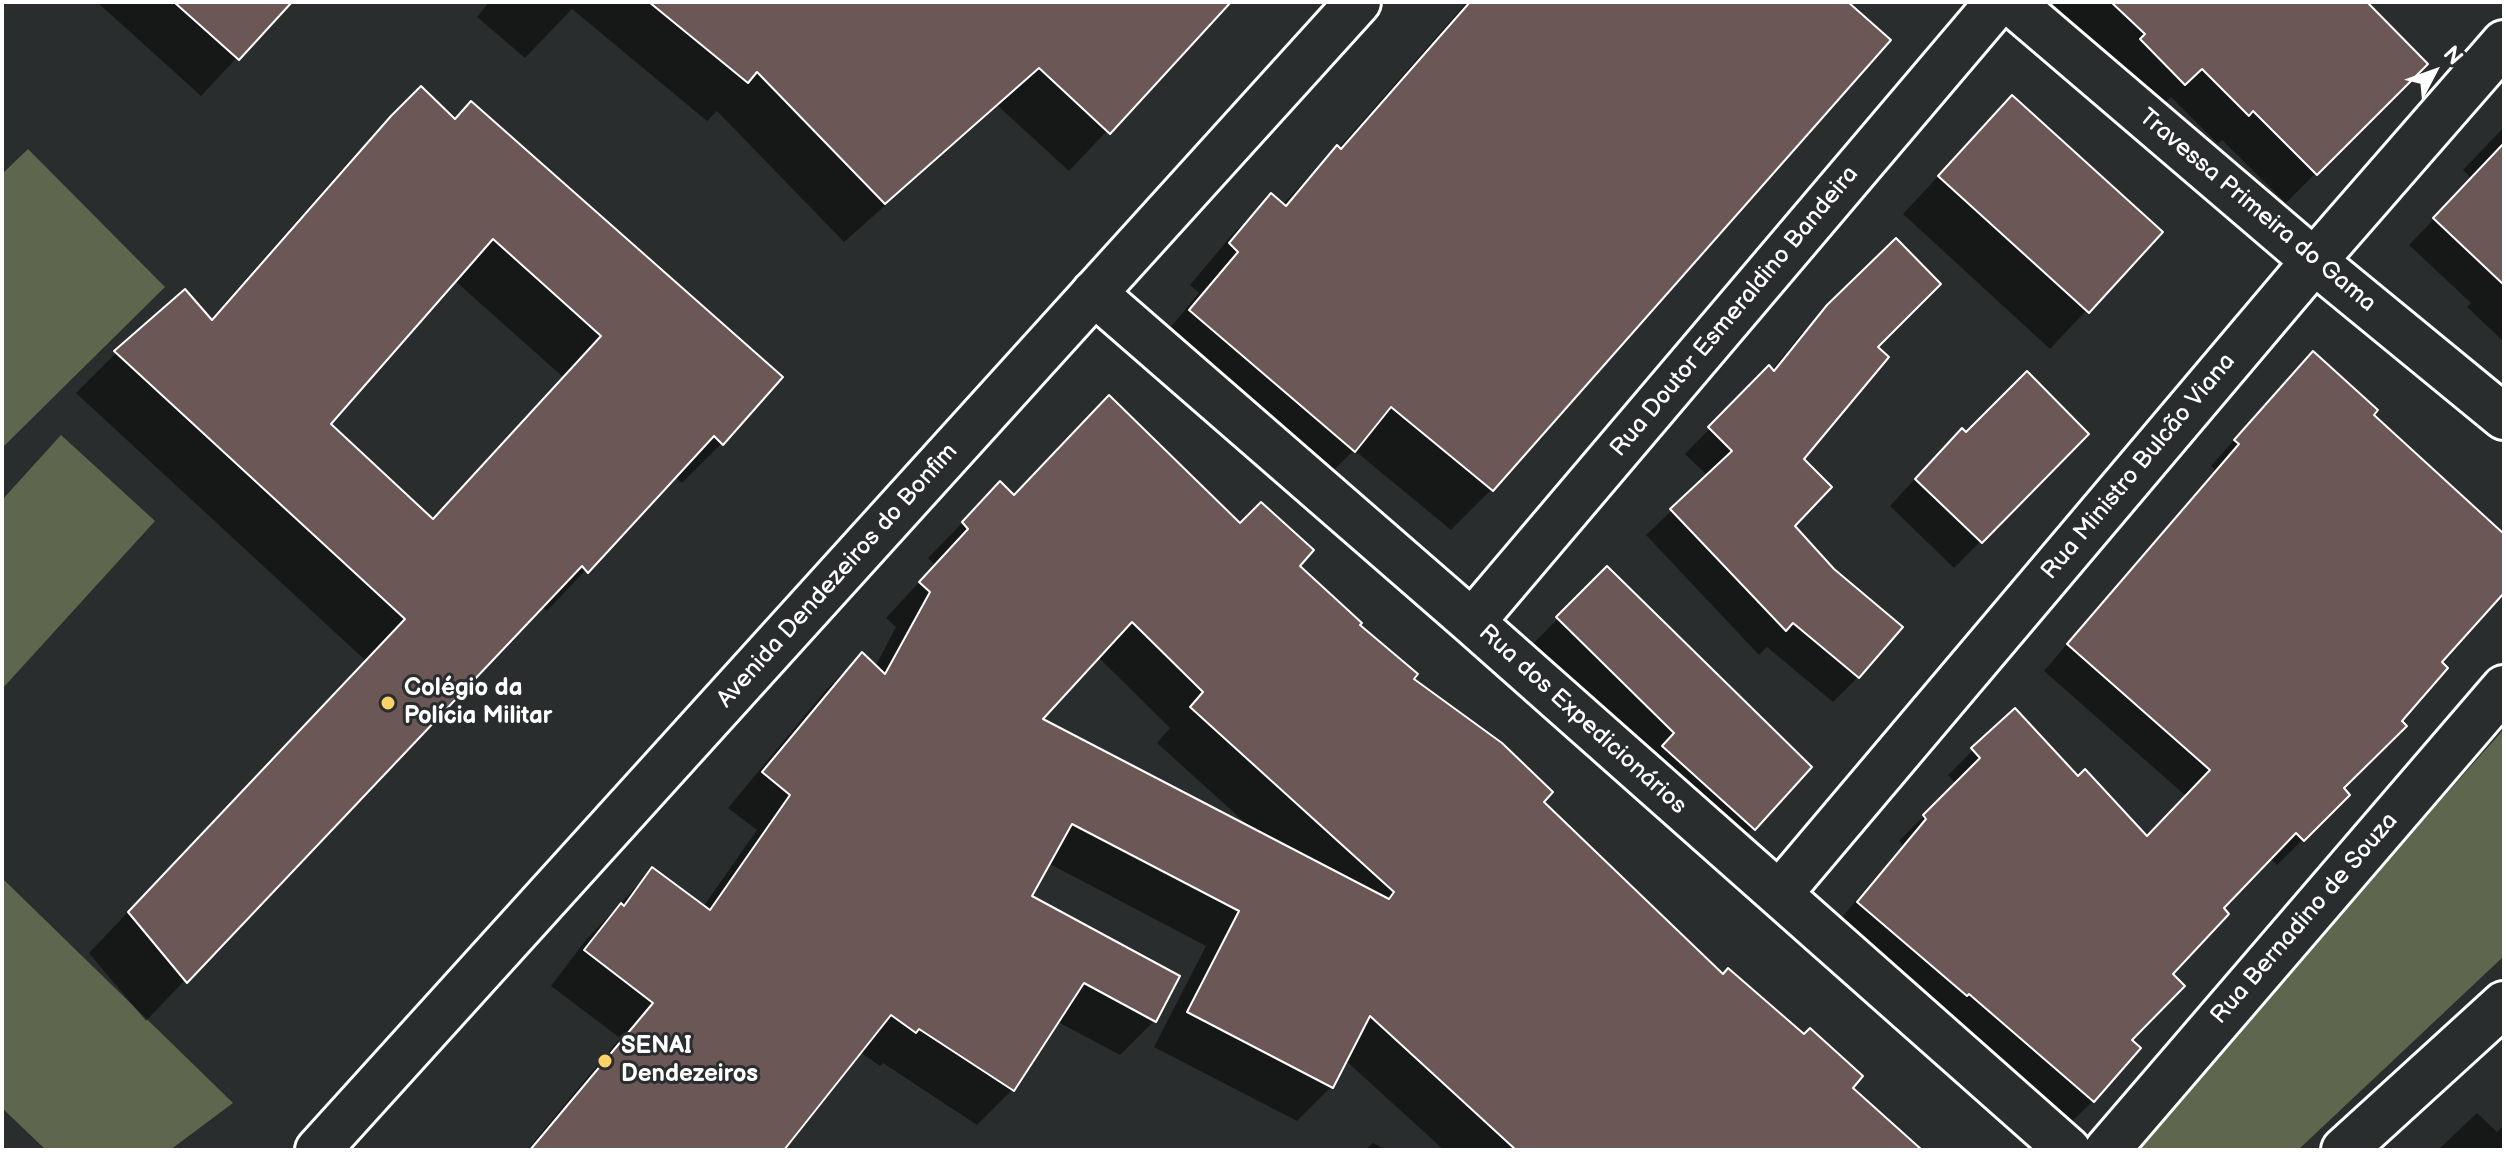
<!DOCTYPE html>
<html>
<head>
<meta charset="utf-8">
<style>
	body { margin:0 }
	#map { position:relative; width:2506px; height:1152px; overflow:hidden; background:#2a2d2e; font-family:"Balsamiq Sans",sans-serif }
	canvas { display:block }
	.frame { position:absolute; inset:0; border:4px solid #fff; pointer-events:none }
	.north { position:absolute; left:2394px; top:32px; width:80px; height:80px; -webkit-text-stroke:6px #2a2d2e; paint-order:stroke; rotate:49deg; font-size:22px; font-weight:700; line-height:32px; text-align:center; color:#fff }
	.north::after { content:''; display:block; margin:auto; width:28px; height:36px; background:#fff; clip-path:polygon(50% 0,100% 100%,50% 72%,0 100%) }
</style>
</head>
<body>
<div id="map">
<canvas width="2506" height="1152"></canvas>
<div class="frame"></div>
<div class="north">N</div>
</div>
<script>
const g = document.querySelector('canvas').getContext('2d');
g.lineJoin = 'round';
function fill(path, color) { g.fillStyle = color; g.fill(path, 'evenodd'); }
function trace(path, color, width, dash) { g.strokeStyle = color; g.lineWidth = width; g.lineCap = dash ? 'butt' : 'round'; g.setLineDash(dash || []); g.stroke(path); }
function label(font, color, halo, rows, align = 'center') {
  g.font = font + ' "Balsamiq Sans",sans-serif'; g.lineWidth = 6; g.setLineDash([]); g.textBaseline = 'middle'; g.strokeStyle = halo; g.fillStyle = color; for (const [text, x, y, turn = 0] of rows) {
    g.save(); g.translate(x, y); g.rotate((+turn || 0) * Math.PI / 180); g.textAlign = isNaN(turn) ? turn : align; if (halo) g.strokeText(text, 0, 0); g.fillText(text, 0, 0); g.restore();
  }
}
fill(new Path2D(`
	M 28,149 L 165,287 L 2,448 L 2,174 Z
	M 61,435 L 155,521 L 2,689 L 2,500 Z
	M 2504,729 L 2504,956 L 2298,1150 L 2129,1150 Z
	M 2,878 L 233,1103 L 170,1150 L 46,1150 L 2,1108 Z`), '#5e674d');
fill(new Path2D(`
	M 97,2 L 286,2 L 288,3 L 201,96 Z
	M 489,2 L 1229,2 L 1069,171 L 998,106 L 844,242 L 717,111 L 707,121 L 572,9 L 525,58 L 477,17 Z
	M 1467,2 L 1845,2 L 1492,489 L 1451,530 L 1354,450 L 1313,491 L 1150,352 L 1199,293 L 1190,285 L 1231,236 L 1271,196 L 1282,205 L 1337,147 L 1338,149 Z
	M 2051,2 L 2364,2 L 2425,64 L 2286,203 L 2222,140 L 2218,144 L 2171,97 L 2154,113 L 2116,65 Z
	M 421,88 L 722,443 L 682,483 L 674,476 L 547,611 L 541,606 L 146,1021 L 89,953 L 366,661 L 76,393 L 116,353 L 185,292 L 210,320 L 351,159 ZM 454,280 L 563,377 L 431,520 L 328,424 Z
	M 2012,97 L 2160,232 L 2050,349 L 1903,214 Z
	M 2504,127 L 2504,342 L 2467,307 L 2471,303 L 2409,245 L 2472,179 L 2463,170 Z
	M 1896,240 L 1876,347 L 1802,460 L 1792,526 L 1858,677 L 1833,702 L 1767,647 L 1759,655 L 1646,535 L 1708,476 L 1685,454 L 1769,368 L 1771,371 L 1802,333 Z
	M 2288,379 L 2371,415 L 2504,536 L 2504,590 L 2439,662 L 2341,789 L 2348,795 L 2277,865 L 2270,858 L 2221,909 L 2170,974 L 2093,1101 L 2067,1126 L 1833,928 L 1903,845 L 1899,841 L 1956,784 L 1948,775 L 1973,750 L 2078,779 L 2147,838 L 2186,796 L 2044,671 L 2215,470 L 2211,466 Z
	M 1966,434 L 2087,434 L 1954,568 L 1890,506 L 1936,456 Z
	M 1013,497 L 1240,526 L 1297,566 L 1411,679 L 1723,976 L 1850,1088 L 1891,1150 L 1444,1150 L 1345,1060 L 1331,1087 L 1297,1121 L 1154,1047 L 1206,946 L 1048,863 L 1029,897 L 1155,1020 L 1120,1055 L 1056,1021 L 1012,1090 L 977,1125 L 883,1063 L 880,1066 L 860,1052 L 782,1150 L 527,1150 L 620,1038 L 551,986 L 586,940 L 652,870 L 703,907 L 757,830 L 728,808 L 827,689 L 862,654 L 875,667 L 896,627 L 886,618 L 935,565 L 928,558 L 966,519 ZM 1097,656 L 1170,728 L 1157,743 L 1251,828 L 1040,719 Z
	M 1607,569 L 1810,767 L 1727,855 L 1650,761 L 1532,645 Z
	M 2477,1113 L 2497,1132 L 2504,1125 L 2504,1150 L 2438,1150 Z
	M 1373,1143 L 1386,1150 L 1365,1150 Z`), '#0007');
const building = new Path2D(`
	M 174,2 L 292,2 L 239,60 Z
	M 649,2 L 1231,2 L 1110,134 L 1039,68 L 885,204 L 757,72 L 748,83 Z
	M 1470,2 L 1848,2 L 1891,40 L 1493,491 L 1391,407 L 1355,452 L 1189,310 L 1238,252 L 1229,243 L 1271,193 L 1286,206 L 1337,145 L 1341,149 Z
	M 2111,2 L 2367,2 L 2428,64 L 2317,175 L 2253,111 L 2249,116 L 2202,69 L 2185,85 L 2140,39 L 2145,34 Z
	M 421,86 L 455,119 L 471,101 L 783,377 L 723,445 L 714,436 L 588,573 L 582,566 L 187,983 L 128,912 L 405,619 L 114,351 L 185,289 L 212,320 L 391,116 ZM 493,239 L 601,336 L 433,519 L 331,424 Z
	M 2012,95 L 2163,232 L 2089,313 L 1938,176 Z
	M 2504,143 L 2504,285 L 2433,218 Z
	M 1896,238 L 1941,284 L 1878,347 L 1889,357 L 1804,459 L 1832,487 L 1795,526 L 1834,569 L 1903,627 L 1859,678 L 1793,623 L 1786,631 L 1670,509 L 1732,451 L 1708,427 L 1769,365 L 1774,371 L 1827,305 Z
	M 2313,351 L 2378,410 L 2374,415 L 2504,534 L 2504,593 L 2442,662 L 2448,668 L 2402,721 L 2407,726 L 2344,788 L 2350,795 L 2304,841 L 2296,833 L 2224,908 L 2229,914 L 2173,974 L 2185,986 L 2132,1040 L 2141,1048 L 2094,1102 L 1969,994 L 1967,996 L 1857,902 L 1926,819 L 1923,815 L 1980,758 L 1971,748 L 2015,708 L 2078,776 L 2085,769 L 2147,836 L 2210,770 L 2067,644 L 2239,444 L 2234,440 Z
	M 2027,371 L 2089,434 L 1982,543 L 1915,479 L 1962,428 L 1966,432 Z
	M 1109,395 L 1240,523 L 1261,502 L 1314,550 L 1300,566 L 1362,623 L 1360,625 L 1418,674 L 1414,679 L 1502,743 L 1553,792 L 1544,802 L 1723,974 L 1728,968 L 1804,1034 L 1810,1028 L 1863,1076 L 1853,1088 L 1922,1150 L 1516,1150 L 1370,1016 L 1333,1088 L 1187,1012 L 1239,911 L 1072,824 L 1032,896 L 1180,976 L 1156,1022 L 1084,983 L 1014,1091 L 919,1029 L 916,1033 L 891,1015 L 784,1150 L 530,1150 L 653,1003 L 584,950 L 621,903 L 624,906 L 652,867 L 710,910 L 790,795 L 762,772 L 862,652 L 885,674 L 930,592 L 919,582 L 968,529 L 962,522 L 1000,481 L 1014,495 ZM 1132,622 L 1203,692 L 1190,707 L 1394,892 L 1389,899 L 1043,719 Z
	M 1607,566 L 1812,767 L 1755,830 L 1662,746 L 1674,733 L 1556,617 Z`);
fill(building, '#6a5756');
trace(building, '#fff', 2);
const minor = new Path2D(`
	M 2011,2 L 2314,261 L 2504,417
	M 1094,293 L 1472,622 L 2068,1150
	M 1472,622 L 1998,2
	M 1779,894 L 2314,261 L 2504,43
	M 2107,1150 L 2504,688
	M 2344,1150 L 2504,1004`);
const major = new Path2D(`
	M 318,1150 L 1358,2`);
trace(minor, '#fff', 50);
trace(major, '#fff', 50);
trace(minor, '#2a2d2e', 44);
trace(major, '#2a2d2e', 44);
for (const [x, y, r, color] of [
	[388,703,8,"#ffd166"],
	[605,1061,8,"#ffd166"]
]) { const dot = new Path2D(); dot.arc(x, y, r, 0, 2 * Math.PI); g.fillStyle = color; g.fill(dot); trace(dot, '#2a2d2e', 3); }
label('24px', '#fff', '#2a2d2e', [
	["Travessa Primeira do Gama",2257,211,40],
	["Rua Doutor Esmeraldino Bandeira",1735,312,-50],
	["Rua Ministro Bulcão Viana",2139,467,-50],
	["Avenida Dendezeiros do Bonfim",838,576,-48],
	["Rua dos Expedicionários",1582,720,42],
	["Rua Bernadino de Souza",2305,919,-49]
]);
label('bold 24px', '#fff', '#2a2d2e', [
	["Colégio da",404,689],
	["Polícia Militar",404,717],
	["SENAI",621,1047],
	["Dendezeiros",621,1075]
], 'left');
</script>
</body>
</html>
